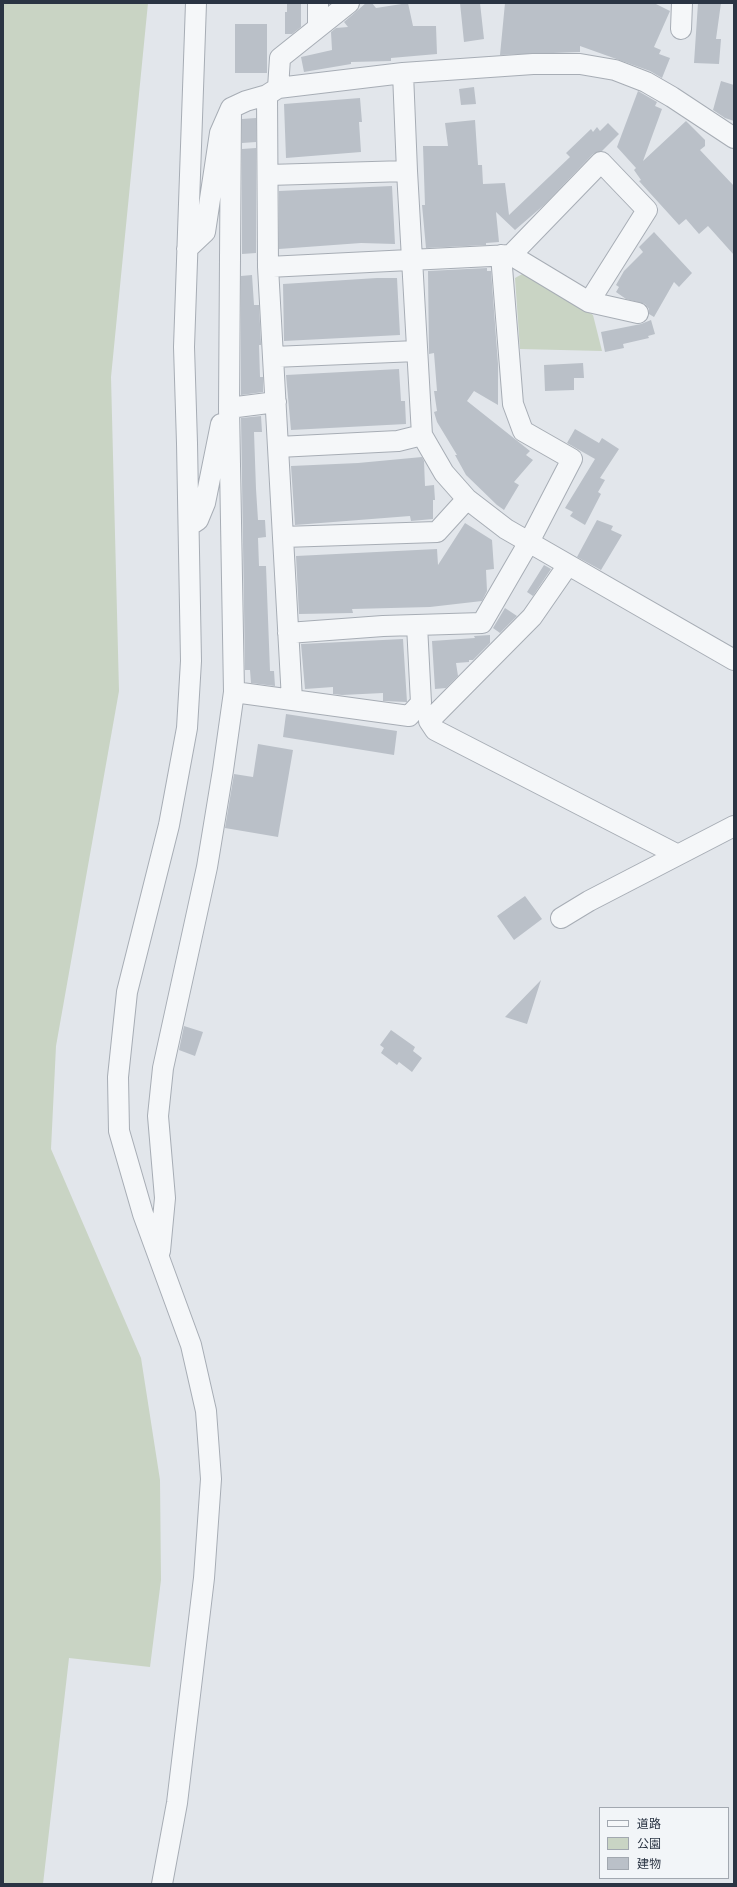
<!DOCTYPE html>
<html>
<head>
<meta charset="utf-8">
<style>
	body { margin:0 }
	#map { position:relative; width:737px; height:1887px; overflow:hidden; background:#e2e6eb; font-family:Manrope,"Noto Sans JP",sans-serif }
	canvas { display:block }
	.frame { position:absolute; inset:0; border:4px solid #2a3443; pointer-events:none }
	.legend { position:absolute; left:599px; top:1807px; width:130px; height:72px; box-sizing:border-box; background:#f2f5f8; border:1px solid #a2a8b0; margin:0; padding:5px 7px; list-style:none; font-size:12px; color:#2a3443 }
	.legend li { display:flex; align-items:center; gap:8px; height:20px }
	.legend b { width:20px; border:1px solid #a2a8b0 }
</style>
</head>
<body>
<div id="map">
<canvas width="737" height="1887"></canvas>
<div class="frame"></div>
<ul class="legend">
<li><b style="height:5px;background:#f5f7f9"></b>道路</li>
<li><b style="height:11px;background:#c9d4c4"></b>公園</li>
<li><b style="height:11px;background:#bac0c8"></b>建物</li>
</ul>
</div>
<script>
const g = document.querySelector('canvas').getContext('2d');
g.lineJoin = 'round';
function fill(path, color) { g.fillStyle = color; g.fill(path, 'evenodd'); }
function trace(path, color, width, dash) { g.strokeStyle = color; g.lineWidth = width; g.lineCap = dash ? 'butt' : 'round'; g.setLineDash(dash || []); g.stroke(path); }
fill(new Path2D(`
	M 3,3 L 148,3 L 111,377 L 119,691 L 56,1046 L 51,1149 L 141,1358 L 160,1480 L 161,1580 L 150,1667 L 69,1658 L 43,1884 L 3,1884 Z
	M 526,272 L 593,315 L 602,351 L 520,349 L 515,278 Z`), '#c9d4c4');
fill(new Path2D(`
	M 287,3 L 301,3 L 301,27 L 292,34 L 285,34 L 285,12 L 287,12 Z
	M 366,3 L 372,3 L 376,8 L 408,3 L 413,26 L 436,26 L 437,54 L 391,58 L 391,61 L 351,62 L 351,64 L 304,72 L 301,57 L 332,50 L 331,32 L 336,28 L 348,27 L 344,22 Z
	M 460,3 L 480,3 L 484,39 L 464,42 Z
	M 505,3 L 654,3 L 670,11 L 654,47 L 661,50 L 659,54 L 670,58 L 662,78 L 650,71 L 580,46 L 580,52 L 500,55 Z
	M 698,3 L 721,3 L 716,39 L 721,39 L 719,64 L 694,63 Z
	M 235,24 L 267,24 L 267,73 L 235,73 Z
	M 721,81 L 734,85 L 734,121 L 725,118 L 713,110 Z
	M 474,87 L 476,104 L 461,105 L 459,89 Z
	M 638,91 L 657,102 L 655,106 L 662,109 L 643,161 L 686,121 L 705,140 L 705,146 L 700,150 L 734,186 L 734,255 L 708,226 L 699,234 L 686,219 L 679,225 L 639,181 L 641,180 L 634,170 L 636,168 L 617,147 Z
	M 360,98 L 362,122 L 359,122 L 361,152 L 286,158 L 284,104 Z
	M 256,118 L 256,142 L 242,143 L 242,119 Z
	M 475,120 L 478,165 L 482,165 L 483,184 L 505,183 L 509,215 L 570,157 L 566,153 L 591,129 L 593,132 L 597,127 L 600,131 L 608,123 L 619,134 L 602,151 L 593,154 L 544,205 L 515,230 L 496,212 L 499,242 L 486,243 L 486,245 L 426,248 L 422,205 L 425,205 L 423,146 L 448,146 L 445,123 Z
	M 256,148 L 256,253 L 242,254 L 242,149 Z
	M 392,186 L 395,244 L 361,243 L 279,249 L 279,191 Z
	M 654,232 L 692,273 L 679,287 L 674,282 L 654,317 L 649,314 L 649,309 L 645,304 L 626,299 L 616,292 L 619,287 L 616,285 L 624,271 L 643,252 L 639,247 Z
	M 487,268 L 487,271 L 491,271 L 498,364 L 498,405 L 474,391 L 467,401 L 530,451 L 526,455 L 533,460 L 514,482 L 519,485 L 504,510 L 497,505 L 466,475 L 455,455 L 457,455 L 437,422 L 434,412 L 437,411 L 434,391 L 437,391 L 434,353 L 429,354 L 428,271 Z
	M 252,275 L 254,305 L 259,305 L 261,343 L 261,345 L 259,345 L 260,377 L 263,377 L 263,392 L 241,395 L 241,276 Z
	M 377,278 L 397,278 L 400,335 L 284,341 L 283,284 Z
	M 651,320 L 655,334 L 648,336 L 649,338 L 623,344 L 624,348 L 605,352 L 601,332 L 641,324 Z
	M 583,363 L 584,378 L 574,378 L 574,390 L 545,391 L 544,365 Z
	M 399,369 L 401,401 L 405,401 L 406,424 L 291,430 L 286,375 Z
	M 261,416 L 262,432 L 254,432 L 256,489 L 258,520 L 265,520 L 266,537 L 258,538 L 259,566 L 266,566 L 270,671 L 274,671 L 275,686 L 251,683 L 250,670 L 245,670 L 241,418 Z
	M 575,429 L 599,443 L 602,438 L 619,449 L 600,478 L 605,480 L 598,492 L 601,494 L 585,525 L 570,516 L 573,512 L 565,508 L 595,459 L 567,443 Z
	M 422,457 L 424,461 L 425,486 L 434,485 L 435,500 L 433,500 L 433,519 L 411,521 L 410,516 L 295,525 L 291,466 L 358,463 Z
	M 597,520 L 613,526 L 611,530 L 622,535 L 601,570 L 577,557 Z
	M 465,523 L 492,540 L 494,569 L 486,570 L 487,591 L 482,601 L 430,607 L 352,609 L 353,613 L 299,614 L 296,556 L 437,549 L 438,565 Z
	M 544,565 L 551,569 L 533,596 L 527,592 Z
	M 505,608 L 517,616 L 500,633 L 493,628 Z
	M 490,635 L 490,643 L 473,660 L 469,660 L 469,662 L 456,663 L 458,676 L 446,688 L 435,689 L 432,641 L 475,638 L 474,636 Z
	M 403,639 L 407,702 L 383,701 L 383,693 L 342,695 L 333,694 L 333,687 L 305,689 L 301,644 Z
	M 286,714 L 397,731 L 394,755 L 283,737 Z
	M 258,744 L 293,750 L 278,837 L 225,828 L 234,774 L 253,777 Z
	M 525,896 L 542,919 L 514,940 L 497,916 Z
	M 541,980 L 527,1024 L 505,1017 Z
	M 184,1026 L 203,1032 L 195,1056 L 179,1050 Z
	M 391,1030 L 415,1047 L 413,1051 L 422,1058 L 412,1072 L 399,1062 L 397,1065 L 381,1053 L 384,1048 L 380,1045 Z`), '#bac0c8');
const minor = new Path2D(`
	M 318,3 L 318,27
	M 681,29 L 682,3
	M 403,73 L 407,171 L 422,435 L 444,473 L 467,499 L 506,529 L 734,660
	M 278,88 L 280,58 L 349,3
	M 267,95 L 268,267 L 292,700
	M 268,175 L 407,171
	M 187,249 L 205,232 L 220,133 L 231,108 L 246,101 L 267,95 L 278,88 L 403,73 L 533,64 L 580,64 L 615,70 L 646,82 L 672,97 L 734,138
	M 511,255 L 589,302
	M 268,267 L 511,255 L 601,162 L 647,210 L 589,302 L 638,313
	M 273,357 L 417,351
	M 229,408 L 276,402
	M 278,447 L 398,441 L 422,435
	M 189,526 L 198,520 L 205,503 L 221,424
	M 283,537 L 437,532 L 467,499
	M 568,565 L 532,617 L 429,721 L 435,730 L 678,855
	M 288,633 L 383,626 L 482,623 L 529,542 L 572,459 L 523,431 L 513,404 L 501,255
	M 234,692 L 409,716 L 421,703 L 417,625
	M 561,918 L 589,901 L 734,826
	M 160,1251 L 165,1198 L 158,1116 L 163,1068 L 207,867 L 223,770 L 234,692 L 229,408 L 231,108
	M 162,1884 L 177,1803 L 204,1578 L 211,1479 L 206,1411 L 191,1345 L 143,1214 L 119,1131 L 118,1077 L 127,992 L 169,825 L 187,728 L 191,661 L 187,443 L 184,347 L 196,3`);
trace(minor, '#a7adb5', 22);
trace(minor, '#f5f7f9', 20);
</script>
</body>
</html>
